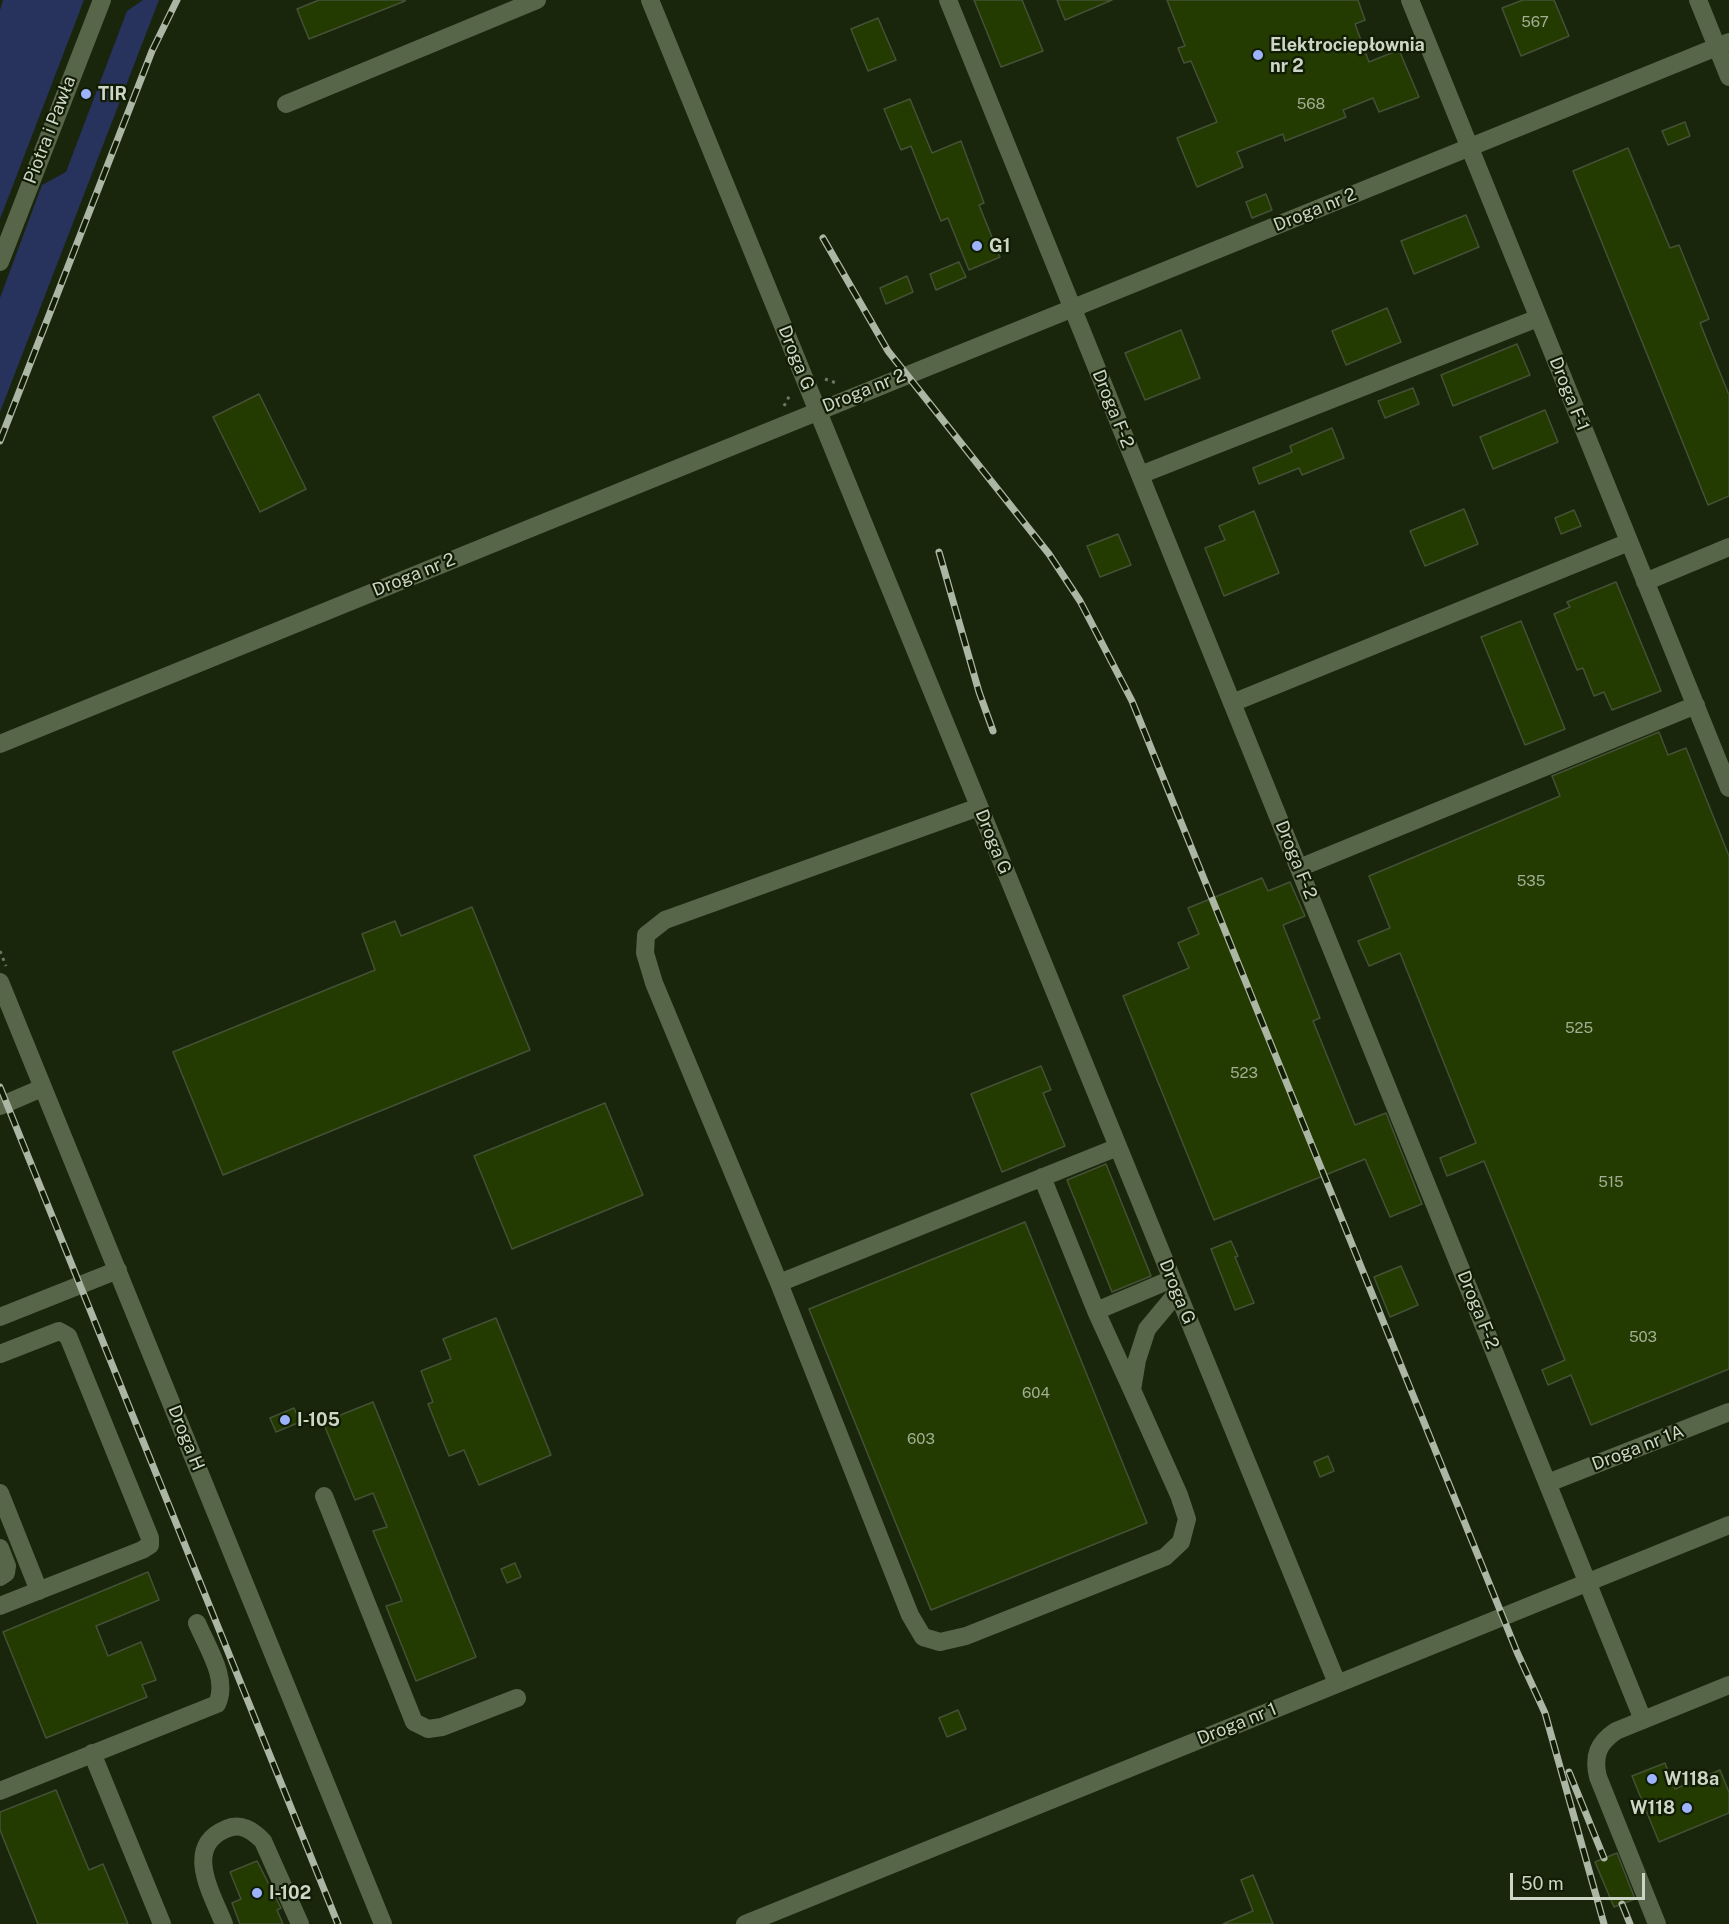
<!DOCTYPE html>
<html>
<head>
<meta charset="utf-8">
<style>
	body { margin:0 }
	#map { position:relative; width:1729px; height:1924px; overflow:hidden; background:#1a260c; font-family:"Public Sans",sans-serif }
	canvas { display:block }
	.scale { position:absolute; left:1510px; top:1873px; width:135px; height:27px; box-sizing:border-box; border:3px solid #cdd6c6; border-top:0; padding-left:8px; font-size:18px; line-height:21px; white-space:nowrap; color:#cdd6c6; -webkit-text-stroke:4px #111c04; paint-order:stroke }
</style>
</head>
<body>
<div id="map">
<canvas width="1729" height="1924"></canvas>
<div class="scale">50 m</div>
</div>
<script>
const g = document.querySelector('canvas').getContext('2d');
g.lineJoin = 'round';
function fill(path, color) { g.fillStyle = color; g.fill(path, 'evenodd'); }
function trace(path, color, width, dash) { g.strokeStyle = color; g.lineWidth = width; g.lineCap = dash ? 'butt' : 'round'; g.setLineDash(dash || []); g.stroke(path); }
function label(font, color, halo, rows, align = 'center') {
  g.font = font + ' "Public Sans",sans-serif'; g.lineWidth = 4.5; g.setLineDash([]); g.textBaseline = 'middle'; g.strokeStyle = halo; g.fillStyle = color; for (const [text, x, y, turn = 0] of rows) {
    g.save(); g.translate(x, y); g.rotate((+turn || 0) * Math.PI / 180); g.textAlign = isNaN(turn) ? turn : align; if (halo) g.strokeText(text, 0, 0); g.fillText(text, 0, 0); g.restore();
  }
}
fill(new Path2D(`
	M 3,0 L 84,0 L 0,219 L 0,10 Z
	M 143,0 L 159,0 L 0,412 L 0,298 L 42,185 L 66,172 L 127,11 Z`), '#27325d');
const building = new Path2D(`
	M 319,0 L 405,0 L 405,1 L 309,39 L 297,9 Z
	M 974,0 L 1022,0 L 1043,51 L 1001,67 Z
	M 1057,0 L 1112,0 L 1065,20 Z
	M 1167,0 L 1358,0 L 1365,20 L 1355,24 L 1369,62 L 1399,50 L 1419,97 L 1379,112 L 1373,98 L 1343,110 L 1346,117 L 1285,141 L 1283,134 L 1237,152 L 1243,167 L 1197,187 L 1177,138 L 1217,122 L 1191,61 L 1184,63 L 1178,48 L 1185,46 Z
	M 1523,0 L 1554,0 L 1569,36 L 1521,56 L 1502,8 Z
	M 878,18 L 896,60 L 868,71 L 851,29 Z
	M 910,99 L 932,153 L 961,141 L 984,203 L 979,205 L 1000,257 L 969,270 L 948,218 L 941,221 L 911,146 L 901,150 L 884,109 Z
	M 1685,122 L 1690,136 L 1668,145 L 1662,131 Z
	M 1628,148 L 1670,248 L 1679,245 L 1709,319 L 1700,323 L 1729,395 L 1729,496 L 1708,505 L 1573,171 Z
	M 1266,194 L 1272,210 L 1252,218 L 1246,202 Z
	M 1466,215 L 1479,247 L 1414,274 L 1401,241 Z
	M 959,262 L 966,277 L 936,290 L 930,274 Z
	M 907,276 L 913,292 L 886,304 L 880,288 Z
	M 1387,308 L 1401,342 L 1346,365 L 1332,331 Z
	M 1181,330 L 1200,378 L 1145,400 L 1125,353 Z
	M 1517,344 L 1530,375 L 1453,406 L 1441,375 Z
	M 1413,388 L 1419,404 L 1385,418 L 1378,401 Z
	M 259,394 L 306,489 L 260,512 L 213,417 Z
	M 1545,410 L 1558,442 L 1493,469 L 1480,437 Z
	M 1332,428 L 1344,458 L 1302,475 L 1299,468 L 1259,484 L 1253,468 L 1292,452 L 1290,446 Z
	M 1464,509 L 1478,544 L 1425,566 L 1410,531 Z
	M 1574,510 L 1581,526 L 1561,534 L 1555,518 Z
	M 1254,511 L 1279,573 L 1224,596 L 1205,548 L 1225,540 L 1219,526 Z
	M 1118,534 L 1131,565 L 1100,577 L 1087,546 Z
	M 1616,582 L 1661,691 L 1612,710 L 1604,692 L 1594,696 L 1583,668 L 1577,670 L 1554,614 L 1570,607 L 1567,602 Z
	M 1521,621 L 1565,729 L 1525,745 L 1481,637 Z
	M 1659,732 L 1668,755 L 1686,748 L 1729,856 L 1729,1369 L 1591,1425 L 1571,1375 L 1548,1385 L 1542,1370 L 1565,1360 L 1484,1161 L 1447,1176 L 1440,1158 L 1476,1143 L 1400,953 L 1369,966 L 1358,941 L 1390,928 L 1369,876 L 1560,796 L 1552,776 Z
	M 1262,878 L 1268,891 L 1290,882 L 1305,916 L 1283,925 L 1320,1018 L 1313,1021 L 1355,1125 L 1386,1113 L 1422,1204 L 1390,1217 L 1365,1159 L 1214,1220 L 1123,996 L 1189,968 L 1178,943 L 1199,934 L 1188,908 Z
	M 472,907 L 530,1050 L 223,1175 L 173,1052 L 375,970 L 362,934 L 395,921 L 401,936 Z
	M 1041,1066 L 1051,1090 L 1043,1093 L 1065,1146 L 1002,1172 L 971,1094 Z
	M 605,1103 L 643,1195 L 512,1249 L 474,1156 Z
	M 1106,1164 L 1151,1276 L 1112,1292 L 1067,1180 Z
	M 1025,1222 L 1147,1523 L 931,1610 L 809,1309 Z
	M 1231,1241 L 1238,1256 L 1235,1257 L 1254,1303 L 1235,1310 L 1211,1249 Z
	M 1401,1266 L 1418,1305 L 1390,1317 L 1374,1277 Z
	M 496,1318 L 551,1455 L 479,1485 L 464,1450 L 449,1456 L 428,1404 L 433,1402 L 421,1371 L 451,1359 L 443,1339 Z
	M 373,1402 L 476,1657 L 416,1681 L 386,1606 L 402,1601 L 373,1531 L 387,1527 L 373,1493 L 355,1500 L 323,1422 Z
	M 294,1408 L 300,1422 L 276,1432 L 270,1418 Z
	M 1328,1456 L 1334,1471 L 1320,1477 L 1314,1462 Z
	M 515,1563 L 521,1577 L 507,1583 L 501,1569 Z
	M 148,1572 L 159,1600 L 96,1626 L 108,1656 L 141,1642 L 156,1680 L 142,1685 L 147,1697 L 46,1738 L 3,1632 Z
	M 958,1710 L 966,1729 L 947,1737 L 939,1718 Z
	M 1665,1763 L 1675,1789 L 1720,1770 L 1729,1792 L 1729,1813 L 1659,1842 L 1632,1776 Z
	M 56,1790 L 89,1870 L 103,1864 L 128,1924 L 38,1924 L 0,1830 L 0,1812 Z
	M 1617,1853 L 1635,1899 L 1614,1907 L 1595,1862 Z
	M 257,1861 L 281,1908 L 277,1910 L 283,1924 L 240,1924 L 232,1903 L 241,1899 L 230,1872 Z
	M 1253,1875 L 1273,1924 L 1223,1924 L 1253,1911 L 1241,1880 Z`);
fill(building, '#233a00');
trace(building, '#445136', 1.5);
trace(new Path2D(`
	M 825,379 L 839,384
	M 784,406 L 791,393
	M 0,951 L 6,966`), '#6d7862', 3, [3, 4.5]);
trace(new Path2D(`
	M 650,0 L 1337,1683
	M 948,0 L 1643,1720
	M 1410,0 L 1729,788
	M 1698,0 L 1729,77
	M 286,104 L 537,0
	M 0,262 L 102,0
	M 1140,475 L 1538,318
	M 1645,582 L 1729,547
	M 1232,703 L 1629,542
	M 0,744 C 576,509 1152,276 1729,42
	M 1299,868 L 1696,705
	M 0,982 L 383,1924
	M 0,1106 L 42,1088
	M 1118,1147 L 779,1283 L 910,1615 L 923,1637 L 940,1642 L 966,1636 L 1165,1557 L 1181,1542 L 1187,1519 L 1179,1495 L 1132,1390 L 1137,1360 L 1147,1329 L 1177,1293
	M 1042,1177 L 1096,1311 L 1132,1390
	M 779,1283 L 654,983 L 645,953 L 646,935 L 665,920 L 979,807
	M 1096,1311 L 1172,1279
	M 0,1317 L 118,1270
	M 0,1354 L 59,1331 L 68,1336 L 150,1538 L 150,1545 L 142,1550 L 0,1606
	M 1548,1483 L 1729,1412
	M 0,1493 L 39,1591
	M 324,1496 L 414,1722 L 428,1729 L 442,1727 L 517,1698
	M 0,1548 L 7,1566 L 6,1573 L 0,1577
	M 92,1753 L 162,1924
	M 0,1791 L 217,1704 C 229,1679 207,1647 197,1623
	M 224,1924 C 212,1894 183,1847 226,1829 C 241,1822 253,1831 263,1841 L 300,1924
	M 745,1924 L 1729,1525
	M 1657,1924 L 1598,1777 C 1593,1756 1598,1743 1616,1731 L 1729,1685`), '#576548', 18);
const rail = new Path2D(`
	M 823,238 L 888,351 L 1049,554 L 1080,601 L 1132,701 L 1517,1652 L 1545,1713 L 1604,1924
	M 0,441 L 152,51 L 177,0
	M 939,552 L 979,692 L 993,731
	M 0,1087 L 338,1924
	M 1569,1772 L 1604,1858
	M 1622,1904 L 1630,1924`);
trace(rail, '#acb6a4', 7);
trace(rail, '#111c04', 4.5, [14]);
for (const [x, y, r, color] of [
	[1258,55,6,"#9db4fd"],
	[86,94,6,"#9db4fd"],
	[977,246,6,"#9db4fd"],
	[285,1420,6,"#9db4fd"],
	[1652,1779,6,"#9db4fd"],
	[1687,1808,6,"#9db4fd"],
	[257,1893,6,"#9db4fd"]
]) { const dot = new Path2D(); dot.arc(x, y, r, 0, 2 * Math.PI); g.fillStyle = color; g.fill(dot); trace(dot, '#111c04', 2); }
label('15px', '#a2af94', null, [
	["567",1535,22],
	["568",1311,104],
	["535",1531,881],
	["525",1579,1028],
	["523",1244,1073],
	["515",1611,1182],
	["503",1643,1337],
	["604",1036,1393],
	["603",921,1439]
]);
label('bold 18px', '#cdd6c6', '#111c04', [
	["Elektrociepłownia",1270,45],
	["nr 2",1270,66],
	["TIR",98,94],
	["G1",989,246],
	["I-105",297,1420],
	["W118a",1664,1779],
	["W118",1675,1808,"right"],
	["I-102",269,1893]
], 'left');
label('18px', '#cdd6c6', '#111c04', [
	["Piotra i Pawła",50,130,-69],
	["Droga nr 2",1315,210,-22],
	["Droga G",796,358,68],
	["Droga nr 2",864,391,-22],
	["Droga F-1",1569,394,68],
	["Droga F-2",1113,409,68],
	["Droga nr 2",414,575,-22],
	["Droga G",993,842,68],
	["Droga F-2",1296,860,68],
	["Droga G",1177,1292,68],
	["Droga F-2",1478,1310,68],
	["Droga H",186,1438,68],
	["Droga nr 1A",1638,1448,-21],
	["Droga nr 1",1237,1724,-22]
]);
</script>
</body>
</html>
